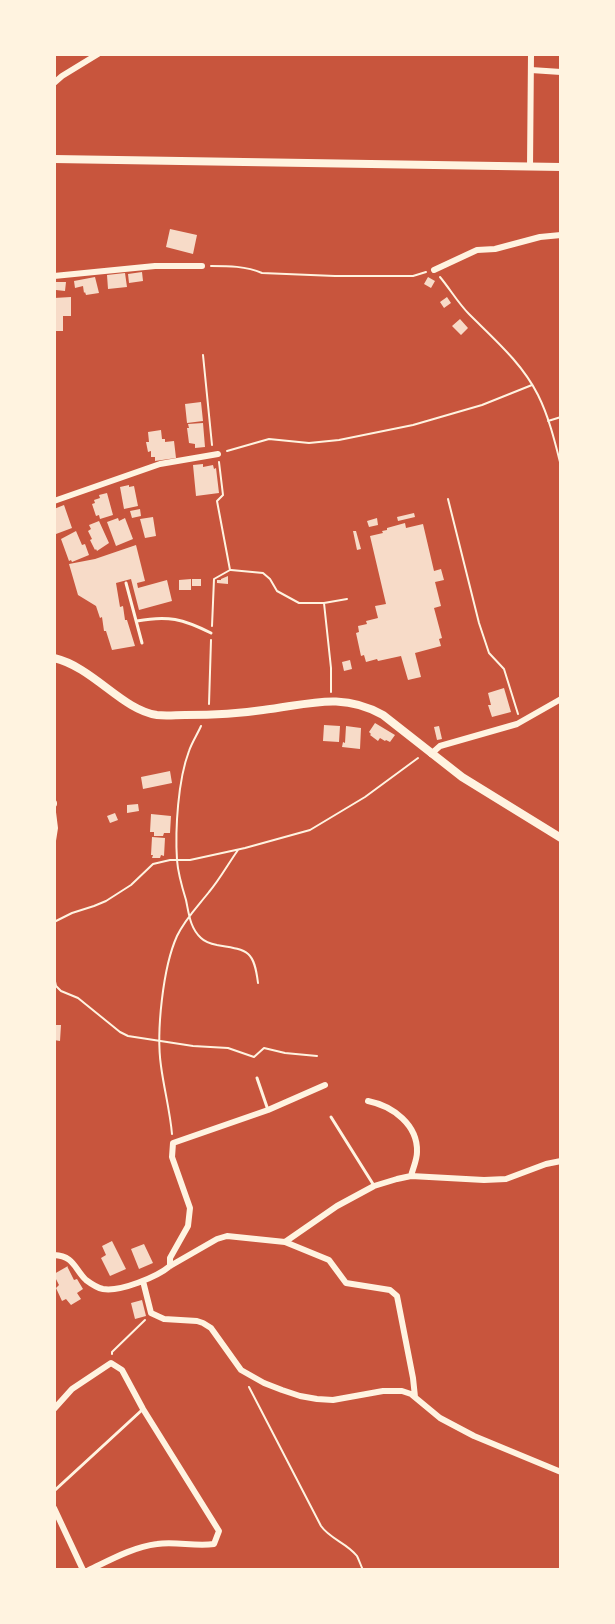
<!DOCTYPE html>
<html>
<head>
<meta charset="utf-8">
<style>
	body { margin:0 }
	#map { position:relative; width:615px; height:1624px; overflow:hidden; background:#c8553d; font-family:"Times New Roman",serif }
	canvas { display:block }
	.frame { position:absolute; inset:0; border:56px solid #fff3e0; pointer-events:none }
</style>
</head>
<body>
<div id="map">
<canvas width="615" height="1624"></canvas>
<div class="frame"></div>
</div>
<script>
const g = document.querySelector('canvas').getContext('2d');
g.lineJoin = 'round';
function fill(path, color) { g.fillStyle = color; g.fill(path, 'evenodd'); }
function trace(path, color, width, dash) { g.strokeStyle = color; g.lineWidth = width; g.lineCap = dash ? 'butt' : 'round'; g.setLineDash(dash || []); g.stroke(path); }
fill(new Path2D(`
	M 170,229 L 197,235 L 193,254 L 166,247 Z
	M 142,272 L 143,281 L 129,283 L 128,274 Z
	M 125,273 L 127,287 L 108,289 L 107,275 Z
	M 95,277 L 99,293 L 86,295 L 85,292 L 84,293 L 83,286 L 75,288 L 74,281 Z
	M 428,277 L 435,281 L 431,288 L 424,284 Z
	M 56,282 L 66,282 L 65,291 L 56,290 Z
	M 71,297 L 71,316 L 63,316 L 63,331 L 54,331 L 54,298 Z
	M 447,297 L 451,303 L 444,308 L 440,302 Z
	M 460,319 L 468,328 L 461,335 L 452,326 Z
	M 201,402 L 203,421 L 187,423 L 185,404 Z
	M 203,423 L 205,447 L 195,448 L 195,444 L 189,443 L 187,428 L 189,428 L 188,424 Z
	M 161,430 L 162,439 L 165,439 L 165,442 L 174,441 L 176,458 L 155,461 L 155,457 L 151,457 L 151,451 L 148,452 L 146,442 L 149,442 L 148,432 Z
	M 203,464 L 203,467 L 213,465 L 214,469 L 216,468 L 219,493 L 196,496 L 193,465 Z
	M 129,485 L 129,487 L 134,486 L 138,506 L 124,509 L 120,487 Z
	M 107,493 L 113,515 L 100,519 L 99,515 L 96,516 L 92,504 L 95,503 L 94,500 L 100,498 L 99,495 Z
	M 64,505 L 72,528 L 56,534 L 54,528 L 54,509 Z
	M 140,509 L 141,516 L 132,518 L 130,511 Z
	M 414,513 L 415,517 L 398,521 L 397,517 Z
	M 153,517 L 156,536 L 145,538 L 140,519 Z
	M 118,518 L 119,521 L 125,518 L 133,539 L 116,546 L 107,522 Z
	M 377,518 L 378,525 L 369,527 L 367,521 Z
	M 99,521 L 109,543 L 97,551 L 96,549 L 95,550 L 90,540 L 92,539 L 88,531 L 91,529 L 89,525 Z
	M 405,523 L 406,528 L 423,524 L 434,571 L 441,569 L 444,580 L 435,582 L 441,606 L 434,608 L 442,638 L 439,639 L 441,646 L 415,653 L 421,677 L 408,680 L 401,656 L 378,661 L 377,659 L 366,662 L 364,655 L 361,656 L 356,633 L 359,632 L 358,626 L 367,624 L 366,621 L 378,618 L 375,606 L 386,604 L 370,536 L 383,533 L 382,531 L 387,530 L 387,528 Z
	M 76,531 L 82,545 L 85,544 L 89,555 L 72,562 L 71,560 L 69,561 L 61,539 Z
	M 353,531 L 356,531 L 361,549 L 357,550 Z
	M 136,545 L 145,581 L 137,583 L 138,588 L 167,580 L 172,601 L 139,610 L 131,579 L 116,583 L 120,607 L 123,606 L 125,620 L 127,620 L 135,646 L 112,650 L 106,631 L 104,631 L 102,617 L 100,618 L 96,606 L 78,595 L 69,564 L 95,559 Z
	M 228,576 L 228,584 L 217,583 L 217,580 L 221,580 L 221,579 Z
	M 191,579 L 191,590 L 179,590 L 179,580 Z
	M 192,579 L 201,579 L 201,586 L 192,586 Z
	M 350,660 L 352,669 L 344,671 L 342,662 Z
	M 504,688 L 511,712 L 492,717 L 488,705 L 491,705 L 488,693 Z
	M 375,723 L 395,735 L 390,742 L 386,740 L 385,741 L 380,738 L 378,741 L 370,735 L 371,734 L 369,732 Z
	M 324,725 L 340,726 L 339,742 L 323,741 Z
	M 346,726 L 361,728 L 360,749 L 342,747 L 343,742 L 345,743 Z
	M 439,726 L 442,739 L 437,740 L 434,727 Z
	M 170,771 L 172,783 L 143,789 L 141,777 Z
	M 138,804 L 139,811 L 127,813 L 127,805 Z
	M 115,813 L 118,820 L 110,823 L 107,816 Z
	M 151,814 L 171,816 L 170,833 L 164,833 L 163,836 L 154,836 L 154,832 L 150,832 Z
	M 152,837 L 165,838 L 164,856 L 161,855 L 160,858 L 152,858 L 153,855 L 151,855 Z
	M 54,1025 L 61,1025 L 60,1041 L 54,1040 Z
	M 112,1241 L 126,1269 L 110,1276 L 101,1258 L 106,1255 L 102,1246 Z
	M 144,1244 L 153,1263 L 139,1269 L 131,1249 Z
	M 67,1266 L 74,1280 L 77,1279 L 83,1289 L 77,1293 L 81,1299 L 71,1305 L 66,1299 L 62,1301 L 56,1288 L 59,1285 L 54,1275 L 54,1274 L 68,1266 Z
	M 142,1300 L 146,1316 L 135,1319 L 131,1303 Z`), '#f7dbc8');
trace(new Path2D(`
	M 211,266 C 228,266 246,266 262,273 L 335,276 L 413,276 L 426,272
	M 440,277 C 450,289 458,303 469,314 C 494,339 522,363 538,395 C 549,417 555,442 561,466
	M 203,355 L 212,445
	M 548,421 L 561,417
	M 227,451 L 269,439 L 309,443 L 339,440 L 413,425 L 482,405 L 532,385
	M 448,499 L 479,623 L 489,653 L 504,669 L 518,714
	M 231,570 L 263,573 L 270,579 L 277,591 L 299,603 L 324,603 L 347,599
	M 324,603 L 331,668 L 331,692
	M 212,626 L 214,579 L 230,570 L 217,501 L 223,495 L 219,462
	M 209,704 L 211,640
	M 201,726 C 197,735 192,742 189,751 C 178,780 175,829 177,860 C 178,874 182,887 186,900 C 189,914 190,928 201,938 C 205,942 212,944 217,945 C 248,950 254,950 258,983
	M 54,847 L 57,828 L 55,812
	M 54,922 L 72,913 L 94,906 L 106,901 L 131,885 L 153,864 L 170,860 L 190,860 L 245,848 L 310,830 L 365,797 L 418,758
	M 54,977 L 56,986 L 61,991 L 78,998 L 120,1032 L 128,1036 L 193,1046 L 228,1048 L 254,1057 L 264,1048 L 285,1053 L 317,1056
	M 172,1134 C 170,1111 164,1089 161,1066 C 156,1032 163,967 177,936 C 185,919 198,906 209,892 C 220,879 228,864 238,850
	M 112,1354 L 112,1352 L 145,1320
	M 249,1387 L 321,1526 C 330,1539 347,1543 357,1556 C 359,1560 361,1566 363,1570`), '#fff3e0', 2);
trace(new Path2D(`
	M 126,583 L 142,643
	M 137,621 C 168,615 183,619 211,633
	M 257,1078 L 268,1110
	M 331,1117 L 373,1184
	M 54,1491 L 142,1410`), '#fff3e0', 3);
trace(new Path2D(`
	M 531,70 L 561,72
	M 54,83 L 62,76 L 98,54
	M 530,167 L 531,54
	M 434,270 L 477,250 L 495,249 L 540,237 L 561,235
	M 54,276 L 155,266 L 202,266
	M 54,501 L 160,464 L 218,454
	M 431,754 L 440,746 L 517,724 L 561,699
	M 54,803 L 54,804
	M 368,1101 C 393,1106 418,1125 417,1152 C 417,1160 413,1168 411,1176
	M 285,1242 L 329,1260 L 346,1283 L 390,1290 L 397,1296 L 413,1378 L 415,1397
	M 54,1255 C 74,1256 74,1268 86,1280 C 90,1283 98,1288 103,1289 C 120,1292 157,1277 170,1266 L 217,1239 L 227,1236 L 285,1242 L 337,1206 L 374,1186 L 397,1179 L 411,1176 L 484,1180 L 506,1179 L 546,1164 L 561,1161
	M 170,1266 L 170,1258 L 188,1226 L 190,1208 L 172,1157 L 173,1143 L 268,1110 L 325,1085
	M 143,1281 L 151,1313 L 164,1319 L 197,1321 L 203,1323 L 211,1328 L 241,1370 L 264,1383 L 282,1390 L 300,1396 L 317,1399 L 333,1400 L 383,1391 L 402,1391 L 411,1394 L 440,1418 L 474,1436 L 561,1472
	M 54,1409 L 72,1389 L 111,1363 L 122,1370 L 143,1409 L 219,1531 L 214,1544 C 195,1547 176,1541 157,1544 C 133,1547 110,1560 89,1570
	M 54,1508 L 83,1570`), '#fff3e0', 6);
trace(new Path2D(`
	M 54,159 L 561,167
	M 54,658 C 93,667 122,710 157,715 C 166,716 176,715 185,715 C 211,715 237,714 263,710 C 307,705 341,691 383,715 L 462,777 L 561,838`), '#fff3e0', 8);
</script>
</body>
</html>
